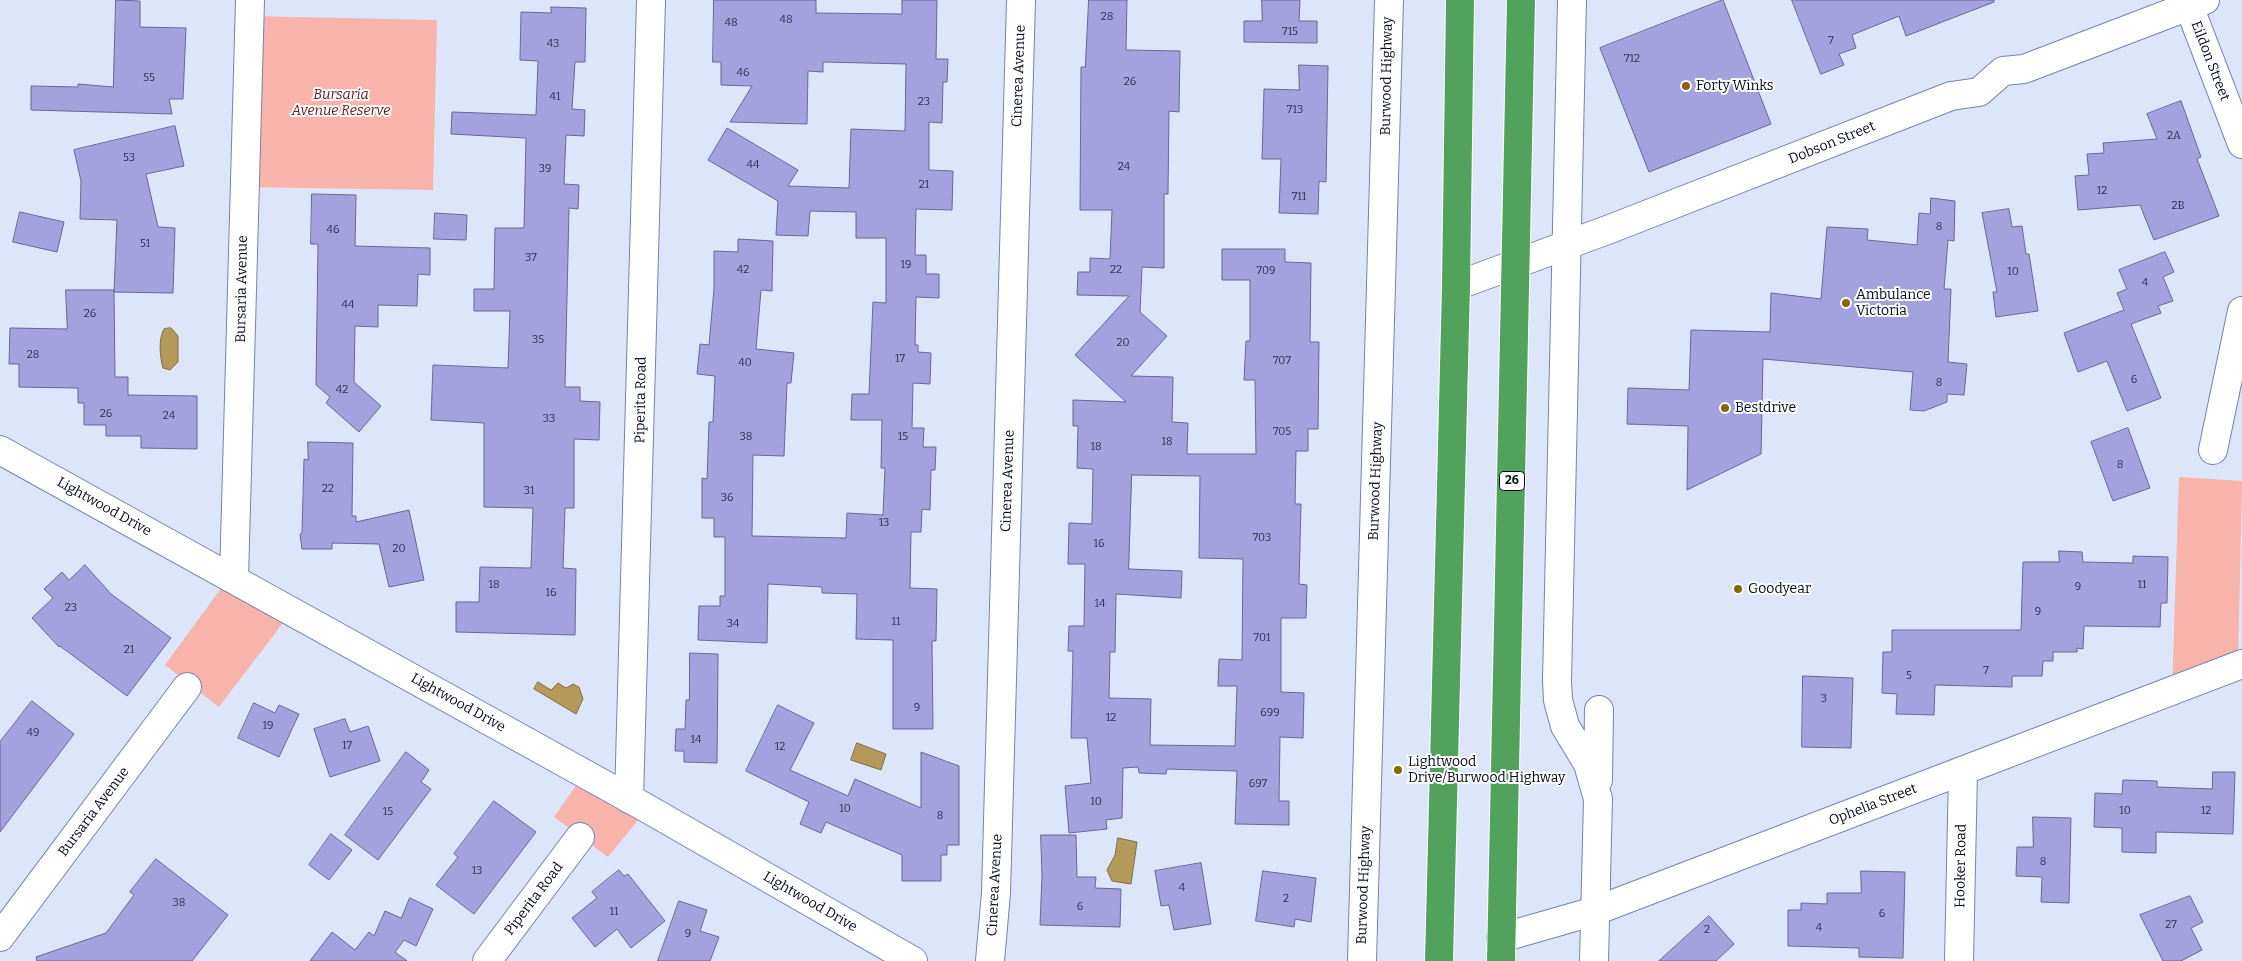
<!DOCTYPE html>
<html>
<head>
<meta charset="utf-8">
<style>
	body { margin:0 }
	canvas { display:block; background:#dce5f9 }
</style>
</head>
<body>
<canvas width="2242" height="961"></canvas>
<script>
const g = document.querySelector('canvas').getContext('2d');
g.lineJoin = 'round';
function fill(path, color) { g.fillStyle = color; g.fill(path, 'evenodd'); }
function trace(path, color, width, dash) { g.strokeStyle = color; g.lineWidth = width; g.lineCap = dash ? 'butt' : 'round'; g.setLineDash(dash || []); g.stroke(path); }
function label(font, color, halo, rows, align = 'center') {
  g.font = font + ' Bitter,serif'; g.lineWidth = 4; g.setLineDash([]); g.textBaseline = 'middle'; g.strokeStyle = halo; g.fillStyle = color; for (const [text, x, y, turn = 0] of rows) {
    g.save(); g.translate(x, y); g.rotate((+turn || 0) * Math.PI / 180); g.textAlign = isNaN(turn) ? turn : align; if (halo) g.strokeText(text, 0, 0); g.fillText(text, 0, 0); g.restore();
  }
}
fill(new Path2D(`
	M 249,16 L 437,20 L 433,190 L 245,187 Z
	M 2179,477 L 2242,481 L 2238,666 L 2172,691 Z
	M 230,576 L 292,611 L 219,707 L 165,665 Z
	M 584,774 L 647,809 L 608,857 L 554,817 Z`), '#f8b3ab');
const water = new Path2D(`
	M 171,328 L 178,336 L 178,362 L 170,370 L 163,368 C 160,357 158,339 164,329 Z
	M 538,682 L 551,690 L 558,683 L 566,688 L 573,684 L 579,687 L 583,699 L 576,714 L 534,689 Z
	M 857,743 L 886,754 L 881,770 L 851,760 Z
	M 1118,838 L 1137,842 L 1131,884 L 1112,881 L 1107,870 L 1115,855 Z`);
fill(water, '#b59959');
trace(water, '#806e46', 1);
const building = new Path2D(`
	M 116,0 L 140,1 L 140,27 L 186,28 L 183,99 L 169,99 L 172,114 L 31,110 L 31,86 L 78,87 L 78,84 L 113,87 Z
	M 714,0 L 816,0 L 816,13 L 902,14 L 902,0 L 937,0 L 936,59 L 948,59 L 947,82 L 943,82 L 942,123 L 929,122 L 929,170 L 953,171 L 952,210 L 916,209 L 915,255 L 926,255 L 926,274 L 939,274 L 939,298 L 916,297 L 915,345 L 918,345 L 918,352 L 931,353 L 930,384 L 913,383 L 912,428 L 924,428 L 923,447 L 936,447 L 935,470 L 931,470 L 930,510 L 922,509 L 921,532 L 911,532 L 910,588 L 937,589 L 936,641 L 932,641 L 933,729 L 893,729 L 893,640 L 856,639 L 857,594 L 822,593 L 822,587 L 768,584 L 767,643 L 698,640 L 699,606 L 720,606 L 720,596 L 725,596 L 725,537 L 714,537 L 714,518 L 702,518 L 702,478 L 707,479 L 709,422 L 713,422 L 715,376 L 697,374 L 700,344 L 709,345 L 714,289 L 714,251 L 738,252 L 738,239 L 773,241 L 772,291 L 761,290 L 756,349 L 794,353 L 791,383 L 787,383 L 784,456 L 753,455 L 752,536 L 846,538 L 847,513 L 883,515 L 885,468 L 881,468 L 882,420 L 851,420 L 852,394 L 869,394 L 873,302 L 886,303 L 886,238 L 856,238 L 856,212 L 810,211 L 808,236 L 776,235 L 778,201 L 708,160 L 727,128 L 798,170 L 788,186 L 849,188 L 851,129 L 905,131 L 906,64 L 823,62 L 823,72 L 808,71 L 807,124 L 730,122 L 752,86 L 721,85 L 721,62 L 713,62 Z
	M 1089,0 L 1127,0 L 1126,50 L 1180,51 L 1179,112 L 1169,111 L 1168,194 L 1164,194 L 1164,268 L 1142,267 L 1140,312 L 1167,336 L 1131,376 L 1173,377 L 1172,422 L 1188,423 L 1187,454 L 1256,454 L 1255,380 L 1244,380 L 1246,341 L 1250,341 L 1250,280 L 1222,280 L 1222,249 L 1285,249 L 1285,262 L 1311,263 L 1310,342 L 1319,342 L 1318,429 L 1308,429 L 1308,451 L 1296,451 L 1295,504 L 1301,504 L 1299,584 L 1307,585 L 1306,618 L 1281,618 L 1281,692 L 1304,693 L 1303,738 L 1280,737 L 1279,801 L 1289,801 L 1289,825 L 1235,824 L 1237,771 L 1167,769 L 1166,774 L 1139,773 L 1138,767 L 1123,768 L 1122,818 L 1106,820 L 1107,829 L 1069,833 L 1065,786 L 1091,783 L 1087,738 L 1071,738 L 1073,651 L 1068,651 L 1069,626 L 1084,626 L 1085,564 L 1068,564 L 1069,523 L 1092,524 L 1093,469 L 1077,468 L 1078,426 L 1073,426 L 1073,400 L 1126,402 L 1075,355 L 1129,296 L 1077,295 L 1078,272 L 1090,272 L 1090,258 L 1110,259 L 1112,210 L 1080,210 L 1081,67 L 1085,67 ZM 1132,475 L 1200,476 L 1199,558 L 1243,559 L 1242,660 L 1219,659 L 1218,686 L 1237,686 L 1235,746 L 1150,745 L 1151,699 L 1109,698 L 1110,652 L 1115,652 L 1116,594 L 1181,598 L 1182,571 L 1129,569 Z
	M 1262,0 L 1300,0 L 1299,21 L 1317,21 L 1317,43 L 1244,42 L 1244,21 L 1262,21 Z
	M 1723,0 L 1771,124 L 1649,172 L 1600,48 Z
	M 1792,0 L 1994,0 L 1994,2 L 1906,36 L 1899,16 L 1852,35 L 1856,48 L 1839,54 L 1844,65 L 1821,74 Z
	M 551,7 L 586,8 L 585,62 L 575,62 L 572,109 L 585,110 L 584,136 L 566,135 L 564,184 L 579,185 L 578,209 L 569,208 L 565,387 L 580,387 L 580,401 L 600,402 L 599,440 L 574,439 L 574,508 L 565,508 L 563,568 L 576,569 L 575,635 L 456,632 L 456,602 L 479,602 L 480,567 L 531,568 L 533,508 L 484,507 L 484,423 L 431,420 L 433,365 L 508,368 L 510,311 L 474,311 L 474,289 L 494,289 L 495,228 L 524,228 L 526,138 L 451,134 L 452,112 L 536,115 L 538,61 L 520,60 L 521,12 L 551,13 Z
	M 1299,65 L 1328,66 L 1326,182 L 1319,181 L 1318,214 L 1279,213 L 1281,159 L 1262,159 L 1264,89 L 1299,90 Z
	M 2181,101 L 2201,157 L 2197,159 L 2219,216 L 2154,240 L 2140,205 L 2078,210 L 2075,176 L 2089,175 L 2087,154 L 2104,153 L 2103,143 L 2157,139 L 2147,114 Z
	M 175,126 L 184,166 L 146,174 L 158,227 L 175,228 L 173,293 L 114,292 L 117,220 L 80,219 L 81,181 L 74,150 Z
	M 312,194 L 356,195 L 355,246 L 430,248 L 430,275 L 418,274 L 417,306 L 378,305 L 378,327 L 355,326 L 354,382 L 381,406 L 359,432 L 326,403 L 330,397 L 316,385 L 318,244 L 311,244 Z
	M 1931,198 L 1955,201 L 1954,241 L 1948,240 L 1944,289 L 1951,289 L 1948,362 L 1967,364 L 1964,395 L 1947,394 L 1947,402 L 1924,411 L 1910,410 L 1913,372 L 1763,359 L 1761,454 L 1687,490 L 1688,426 L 1627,424 L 1628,388 L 1689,390 L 1691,330 L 1770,332 L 1771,293 L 1821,299 L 1827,227 L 1868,229 L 1867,240 L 1917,245 L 1919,213 L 1930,214 Z
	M 2009,209 L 2012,227 L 2022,226 L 2026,254 L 2029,254 L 2038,311 L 1996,317 L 1993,292 L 1997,292 L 1982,213 Z
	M 20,212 L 64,222 L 57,252 L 13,242 Z
	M 435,213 L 467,215 L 466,240 L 434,239 Z
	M 2165,252 L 2174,272 L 2163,277 L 2173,301 L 2158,306 L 2161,313 L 2131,324 L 2161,398 L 2127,411 L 2107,361 L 2078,372 L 2064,333 L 2124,310 L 2117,293 L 2127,289 L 2119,270 Z
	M 66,290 L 114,290 L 115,377 L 128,377 L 128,395 L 197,396 L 197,449 L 141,448 L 141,436 L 106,436 L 106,425 L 84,425 L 84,403 L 78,403 L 78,388 L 19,387 L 19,364 L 9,364 L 10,328 L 67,329 Z
	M 2128,428 L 2150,488 L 2113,501 L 2091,442 Z
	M 308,442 L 353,443 L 352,516 L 356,516 L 356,522 L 409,510 L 424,580 L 389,587 L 379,544 L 332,543 L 332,549 L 302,549 L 300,534 L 302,533 L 304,459 L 308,460 Z
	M 2059,551 L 2082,552 L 2083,562 L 2133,563 L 2133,556 L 2168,557 L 2167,603 L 2161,603 L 2160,627 L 2084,626 L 2083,649 L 2077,648 L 2077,652 L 2053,652 L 2053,661 L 2043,661 L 2042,676 L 2012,676 L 2012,687 L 1935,685 L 1934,715 L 1896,714 L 1897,694 L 1882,693 L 1883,652 L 1892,652 L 1892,630 L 2021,630 L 2023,562 L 2059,562 Z
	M 85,565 L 111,594 L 171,638 L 127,696 L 60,646 L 59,647 L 32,618 L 53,598 L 44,589 L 62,572 L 69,580 Z
	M 690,653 L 718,654 L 717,763 L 684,762 L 684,751 L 675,751 L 676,729 L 685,729 L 686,700 L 689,700 Z
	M 1803,676 L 1853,678 L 1851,748 L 1802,747 Z
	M 32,701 L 74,734 L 0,832 L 0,742 Z
	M 254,703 L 275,713 L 279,705 L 299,714 L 279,757 L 238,738 Z
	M 778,705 L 814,723 L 790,770 L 848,796 L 855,779 L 921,808 L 921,752 L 959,766 L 959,845 L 947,845 L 947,855 L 941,855 L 941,881 L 902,881 L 902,855 L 826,822 L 821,833 L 800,824 L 809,802 L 746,771 Z
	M 345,719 L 350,732 L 368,726 L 380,761 L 330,777 L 314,729 Z
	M 406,752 L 429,770 L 421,782 L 431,789 L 378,860 L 345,835 Z
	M 2213,772 L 2235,772 L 2233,834 L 2156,832 L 2156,853 L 2122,852 L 2122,828 L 2094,827 L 2095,793 L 2122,794 L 2123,780 L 2157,781 L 2157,787 L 2212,789 Z
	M 494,801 L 536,832 L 474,914 L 436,885 L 458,857 L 454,854 Z
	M 2033,817 L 2071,818 L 2069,903 L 2041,902 L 2042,877 L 2016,876 L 2017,847 L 2033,847 Z
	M 331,834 L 352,850 L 329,880 L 309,865 Z
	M 1041,835 L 1076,835 L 1077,877 L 1096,877 L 1095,888 L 1121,889 L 1120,927 L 1040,925 L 1042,876 Z
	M 156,859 L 228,915 L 192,961 L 37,961 L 36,957 L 106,933 L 134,895 L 130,892 Z
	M 1201,863 L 1211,924 L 1174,930 L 1169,905 L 1161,906 L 1155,871 Z
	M 619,870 L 624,876 L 628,874 L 665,921 L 631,948 L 617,929 L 595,947 L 572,918 L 597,898 L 592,892 Z
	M 1263,871 L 1316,878 L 1311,922 L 1295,919 L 1294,927 L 1256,921 Z
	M 1861,871 L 1905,872 L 1903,958 L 1859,957 L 1859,948 L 1788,946 L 1788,910 L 1801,910 L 1801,903 L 1827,904 L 1827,893 L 1861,893 Z
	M 2190,896 L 2203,922 L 2191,928 L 2202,950 L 2181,961 L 2163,961 L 2140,915 Z
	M 410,898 L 433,909 L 416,946 L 404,940 L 395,952 L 407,961 L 310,961 L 332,932 L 355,950 L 369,932 L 374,936 L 385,911 L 401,918 Z
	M 679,901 L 707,910 L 700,931 L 719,937 L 710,961 L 658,961 Z
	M 1709,916 L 1734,944 L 1716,961 L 1659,961 Z`);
fill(building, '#a4a1df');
trace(building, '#696794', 1);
const minor = new Path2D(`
	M 1572,0 L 1557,681 L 1558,700 L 1565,726 L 1588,764 L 1598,799 L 1594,961
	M 2189,6 L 2242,144
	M 1456,286 L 1610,229 L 1951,96 L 1979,92 L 2003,71 L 2024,69 L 2205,0
	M 0,450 L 641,805 L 913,961
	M 2213,450 L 2242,311
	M 234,578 L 250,0
	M 1598,780 L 1599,710
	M 629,799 L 651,0
	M 0,937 L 187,687
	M 1501,938 L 1595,911 L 2242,664
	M 487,961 L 580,837
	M 990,961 L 996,893 L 1021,0
	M 1362,961 L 1389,0
	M 1959,961 L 1963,771`);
const highway = new Path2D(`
	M 1439,961 L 1456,286 L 1460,0
	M 1501,961 L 1521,0`);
trace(minor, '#7285b1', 30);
trace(highway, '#fff', 30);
trace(minor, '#fff', 28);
trace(highway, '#51a35b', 28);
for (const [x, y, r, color] of [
	[1686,86,5,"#886704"],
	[1846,303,5,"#886704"],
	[1725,408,5,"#886704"],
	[1738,589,5,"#886704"],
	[1398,770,5,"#886704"]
]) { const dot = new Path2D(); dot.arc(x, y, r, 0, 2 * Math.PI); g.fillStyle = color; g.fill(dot); trace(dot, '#fff', 2); }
label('11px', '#2d304c', null, [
	["28",1107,17],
	["48",786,20],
	["48",731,23],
	["715",1290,32],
	["7",1831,41],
	["43",553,44],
	["712",1632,59],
	["46",743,73],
	["55",149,78],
	["26",1130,82],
	["41",555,97],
	["23",924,102],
	["713",1295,110],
	["2A",2174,136],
	["53",129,158],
	["44",753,165],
	["24",1124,167],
	["39",545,169],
	["21",924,185],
	["12",2102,191],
	["711",1299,197],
	["2B",2178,206],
	["8",1939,227],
	["46",333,230],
	["51",145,244],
	["37",531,258],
	["19",906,265],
	["42",743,270],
	["22",1116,270],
	["709",1266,271],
	["10",2013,272],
	["4",2145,283],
	["44",348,305],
	["26",90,314],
	["35",538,340],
	["20",1123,343],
	["28",33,355],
	["17",900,359],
	["707",1282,361],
	["40",745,363],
	["6",2134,380],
	["8",1939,383],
	["42",342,390],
	["26",106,414],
	["24",169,416],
	["33",549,419],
	["705",1282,432],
	["38",746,437],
	["15",903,437],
	["18",1167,442],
	["18",1096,447],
	["8",2120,465],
	["22",328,489],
	["31",529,491],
	["36",727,498],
	["13",884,523],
	["703",1262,538],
	["16",1099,544],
	["20",399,549],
	["18",494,585],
	["11",2142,585],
	["9",2078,587],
	["16",551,593],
	["14",1100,604],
	["23",71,608],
	["9",2038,612],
	["11",896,622],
	["34",733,624],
	["701",1262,638],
	["21",129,650],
	["7",1986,671],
	["5",1909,676],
	["3",1824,699],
	["9",917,708],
	["699",1270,713],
	["12",1111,718],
	["19",268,726],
	["49",33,733],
	["14",696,740],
	["17",347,746],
	["12",780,747],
	["697",1258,784],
	["10",1096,802],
	["10",845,809],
	["10",2125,811],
	["12",2206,811],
	["15",388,812],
	["8",940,816],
	["8",2043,862],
	["13",477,871],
	["4",1182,888],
	["2",1286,899],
	["38",179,903],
	["6",1080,907],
	["11",614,912],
	["6",1882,914],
	["27",2171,925],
	["4",1819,928],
	["2",1707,930],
	["9",688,934]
]);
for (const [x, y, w] of [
	[1512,481,25]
]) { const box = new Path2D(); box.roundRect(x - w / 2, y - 9.5, w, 19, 4); g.fillStyle = '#fff'; g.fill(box); trace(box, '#050b1b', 1); }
label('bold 12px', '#050b1b', null, [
	["26",1512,481]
]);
label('14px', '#050b1b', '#fff', [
	["Eildon Street",2210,61,69],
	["Cinerea Avenue",1019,76,-88],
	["Burwood Highway",1387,76,-89],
	["Dobson Street",1832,143,-22],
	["Bursaria Avenue",242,289,-89],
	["Piperita Road",641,400,-89],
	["Cinerea Avenue",1008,481,-88],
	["Burwood Highway",1376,481,-88],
	["Lightwood Drive",104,507,29],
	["Lightwood Drive",458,703,29],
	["Ophelia Street",1873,805,-21],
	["Bursaria Avenue",94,812,-53],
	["Hooker Road",1961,866,-89],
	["Cinerea Avenue",995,885,-87],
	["Burwood Highway",1364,885,-88],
	["Piperita Road",534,899,-53],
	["Lightwood Drive",810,902,30]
]);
label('14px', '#050b1b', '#fff', [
	["Forty Winks",1696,86],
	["Ambulance",1856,295],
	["Victoria",1856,311],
	["Bestdrive",1735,408],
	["Goodyear",1748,589],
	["Lightwood",1408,762],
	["Drive/Burwood Highway",1408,778]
], 'left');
label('italic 14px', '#6c1615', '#fff', [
	["Bursaria",341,95],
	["Avenue Reserve",341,111]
]);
</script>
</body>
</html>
